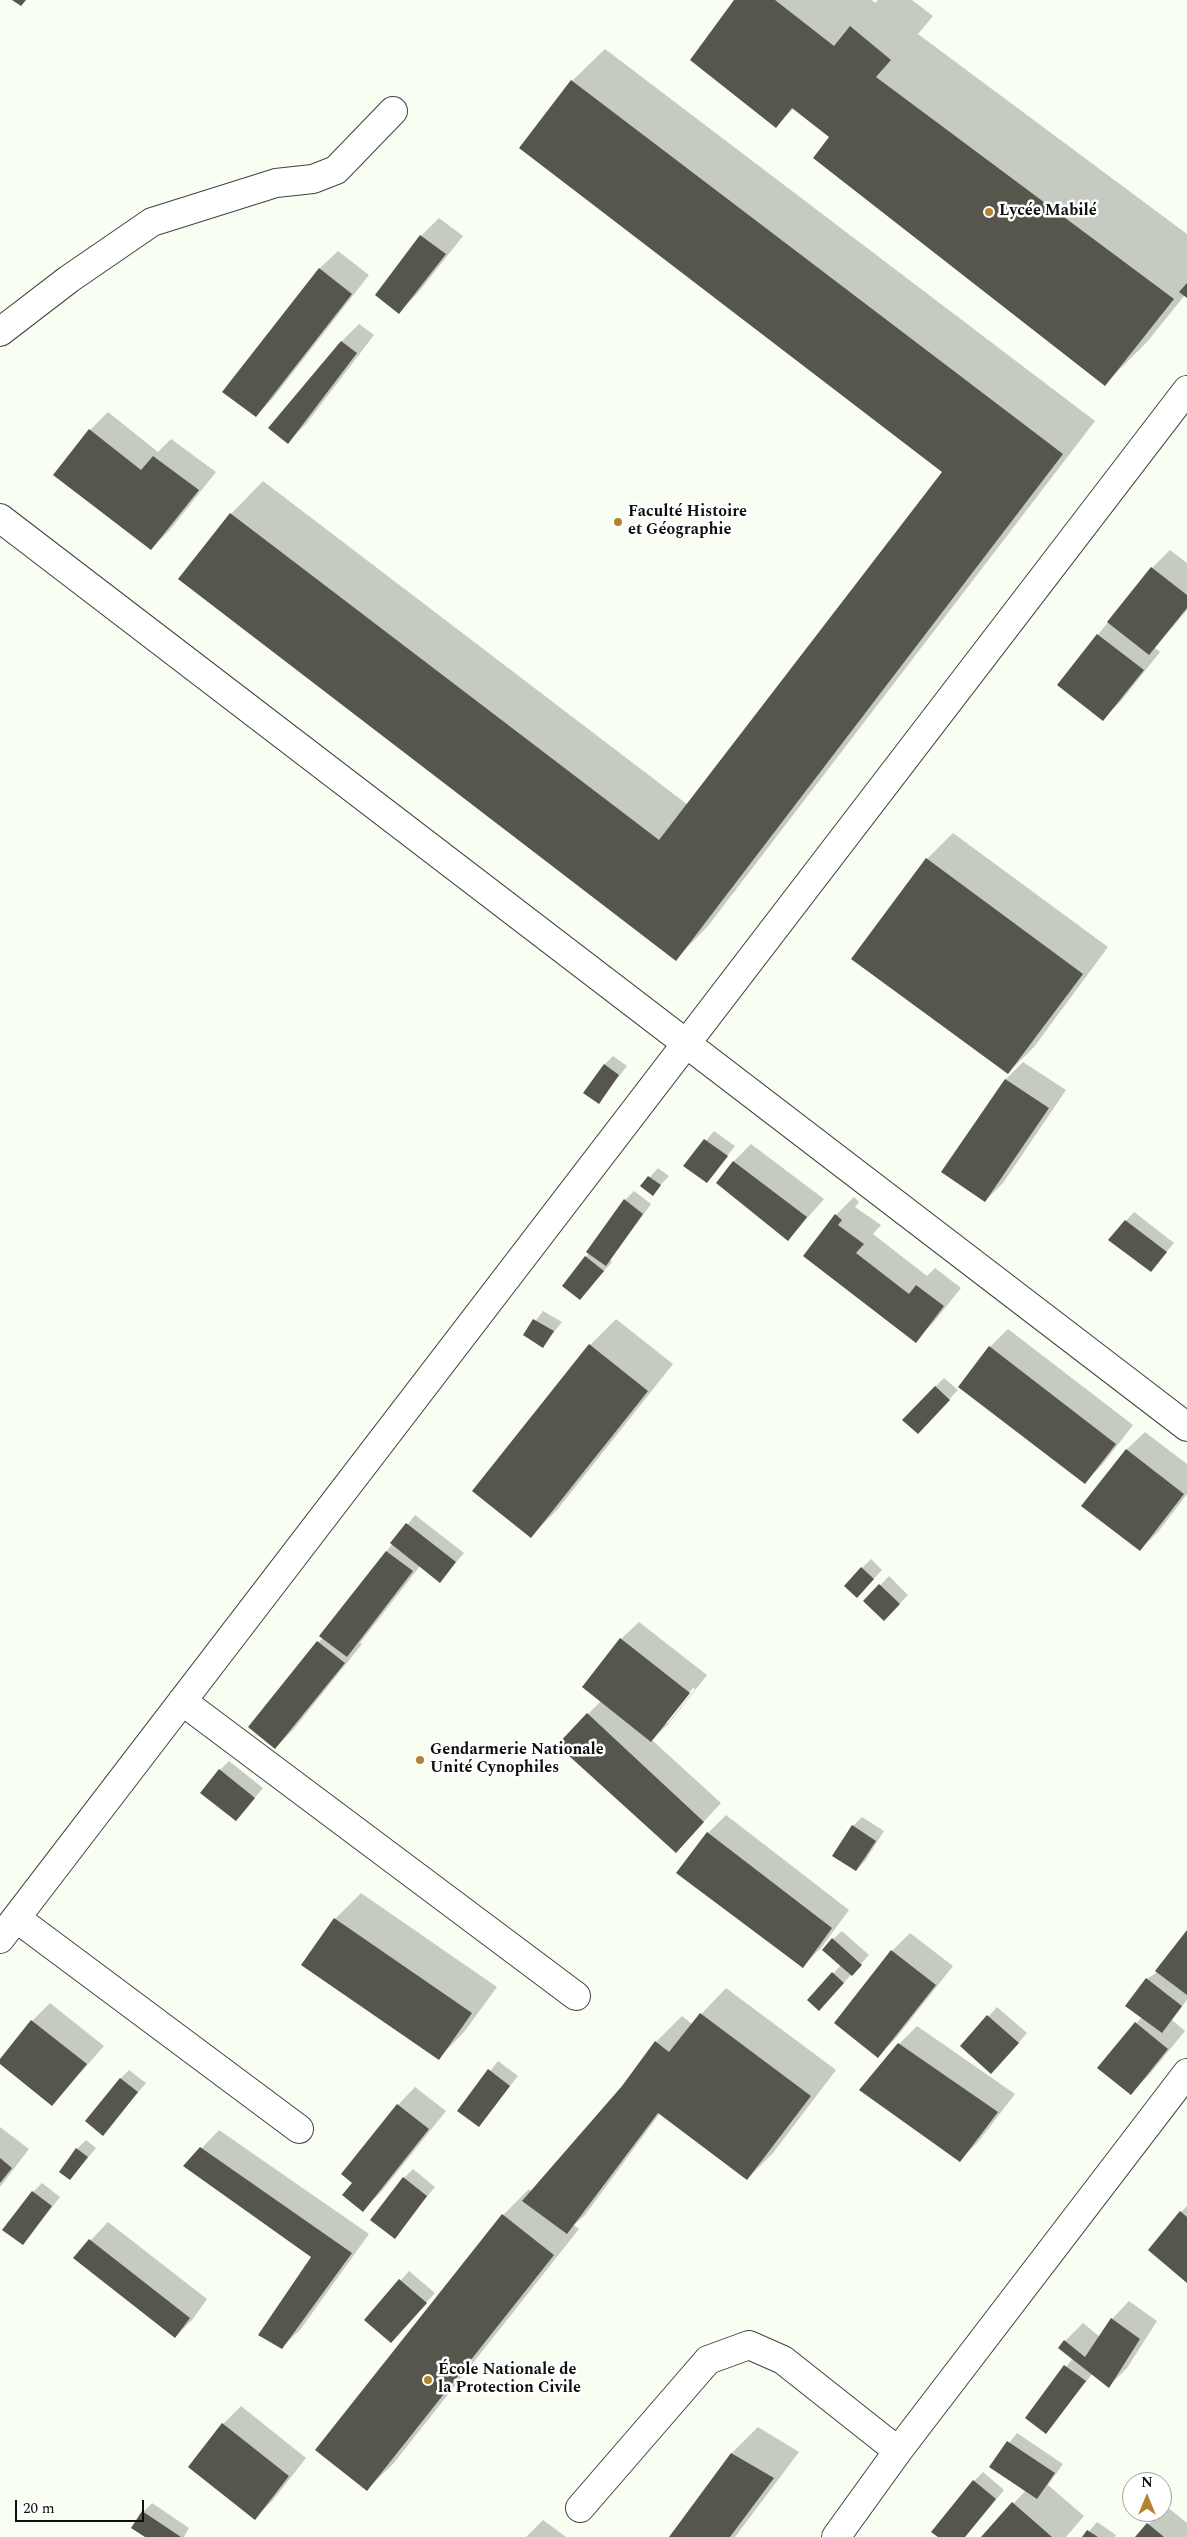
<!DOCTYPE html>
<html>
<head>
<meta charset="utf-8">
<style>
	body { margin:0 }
	#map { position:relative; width:1187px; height:2537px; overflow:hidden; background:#f8fef2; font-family:Spectral,serif }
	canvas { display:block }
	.north { position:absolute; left:1122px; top:2472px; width:50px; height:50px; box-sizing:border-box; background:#fff; border:1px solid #9f9f9f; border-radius:50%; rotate:0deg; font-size:14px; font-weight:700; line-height:20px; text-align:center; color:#0f0f0f }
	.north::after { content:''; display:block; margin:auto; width:18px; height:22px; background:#b38332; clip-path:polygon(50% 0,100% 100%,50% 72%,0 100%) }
	.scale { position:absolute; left:15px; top:2500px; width:129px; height:22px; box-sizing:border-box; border:2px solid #0f0f0f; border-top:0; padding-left:6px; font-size:15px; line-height:18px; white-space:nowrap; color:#0f0f0f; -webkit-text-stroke:4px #fff; paint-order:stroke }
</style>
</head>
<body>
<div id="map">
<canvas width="1187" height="2537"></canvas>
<div class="north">N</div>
<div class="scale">20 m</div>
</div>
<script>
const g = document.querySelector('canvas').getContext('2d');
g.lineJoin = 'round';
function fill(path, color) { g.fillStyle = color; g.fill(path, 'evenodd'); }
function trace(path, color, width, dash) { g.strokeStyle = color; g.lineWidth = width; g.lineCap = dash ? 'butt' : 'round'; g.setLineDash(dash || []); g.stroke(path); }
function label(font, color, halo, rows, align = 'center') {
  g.font = font + ' Spectral,serif'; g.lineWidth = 5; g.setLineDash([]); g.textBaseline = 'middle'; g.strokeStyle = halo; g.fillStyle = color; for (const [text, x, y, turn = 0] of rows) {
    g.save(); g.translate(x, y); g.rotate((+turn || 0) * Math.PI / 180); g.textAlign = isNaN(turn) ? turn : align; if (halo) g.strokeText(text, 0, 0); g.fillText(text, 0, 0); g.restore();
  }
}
fill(new Path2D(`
	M 736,0 L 872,0 L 875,3 L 878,0 L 912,0 L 933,16 L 918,34 L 1187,234 L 1187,297 L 1185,295 L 1147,342 L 1105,384 L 831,137 L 794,108 L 776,126 Z
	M 605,49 L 1095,421 L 708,926 L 676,959 L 231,514 L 263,481 L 688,805 L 943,472 L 572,81 Z
	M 439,218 L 463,236 L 417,294 L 399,312 L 421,236 Z
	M 338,251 L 369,275 L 273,398 L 256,416 L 224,392 L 320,268 Z
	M 359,324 L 374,335 L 306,424 L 288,442 L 341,342 Z
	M 108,412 L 158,452 L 171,439 L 216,472 L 169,531 L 151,549 L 55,475 L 90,430 Z
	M 1170,550 L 1187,563 L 1187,610 L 1155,648 L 1160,652 L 1121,701 L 1103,719 L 1058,684 L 1152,568 Z
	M 953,833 L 1108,947 L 1034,1047 L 1008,1073 L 927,859 Z
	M 613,1056 L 627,1066 L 598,1103 L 604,1065 Z
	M 1023,1062 L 1066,1090 L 1003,1183 L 985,1201 L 1006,1079 Z
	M 714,1131 L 735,1146 L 707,1181 L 685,1166 Z
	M 751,1144 L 824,1199 L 788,1240 L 733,1162 Z
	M 658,1168 L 669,1176 L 652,1194 L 642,1186 Z
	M 634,1191 L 651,1204 L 610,1260 L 612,1262 L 580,1298 L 586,1257 L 625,1200 Z
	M 854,1197 L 859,1202 L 855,1207 L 881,1225 L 873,1234 L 927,1276 L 935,1268 L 961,1288 L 933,1323 L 915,1341 L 804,1256 L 836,1215 Z
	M 1134,1212 L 1174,1243 L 1150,1271 L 1126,1221 Z
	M 543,1311 L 562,1322 L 543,1346 L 525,1335 Z
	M 616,1319 L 673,1364 L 557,1510 L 531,1536 L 590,1345 Z
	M 1008,1329 L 1133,1425 L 1102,1465 L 1084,1483 L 990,1347 Z
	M 944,1378 L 958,1390 L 926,1424 L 935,1387 Z
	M 1145,1432 L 1187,1464 L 1187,1494 L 1158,1532 L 1140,1550 L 1083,1506 L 1127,1449 Z
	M 415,1515 L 464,1553 L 440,1581 L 420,1566 L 360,1643 L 362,1644 L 293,1730 L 275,1748 L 250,1727 L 323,1637 L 321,1635 Z
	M 871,1559 L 882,1570 L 866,1587 L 862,1568 Z
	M 889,1576 L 908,1595 L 884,1620 L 865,1601 Z
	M 639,1622 L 707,1675 L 669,1723 L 652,1740 L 721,1803 L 676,1852 L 588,1714 L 601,1701 L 621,1639 ZM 693,1688 L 695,1689 L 668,1723 L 665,1723 Z
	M 229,1761 L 263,1788 L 236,1820 L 220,1770 Z
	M 726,1815 L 849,1910 L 821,1948 L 803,1966 L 678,1872 L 708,1833 Z
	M 862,1817 L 884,1831 L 865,1861 L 856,1870 L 834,1855 L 853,1826 Z
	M 361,1893 L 497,1987 L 464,2032 L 439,2058 L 335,1919 Z
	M 842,1931 L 869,1955 L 828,2000 L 809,2000 L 841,1965 L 833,1939 Z
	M 1187,1932 L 1187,2000 L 1172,2020 L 1185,2031 L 1149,2075 L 1131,2093 L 1099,2067 L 1142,2017 L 1147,1979 L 1157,1972 Z
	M 910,1933 L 953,1966 L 896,2038 L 878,2056 L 835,2022 L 892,1951 Z
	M 726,1988 L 836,2070 L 773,2153 L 747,2179 L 660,2113 L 585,2215 L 574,2225 L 579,2229 L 393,2464 L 367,2489 L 503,2215 L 529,2189 L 532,2192 L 623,2086 L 656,2042 L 682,2016 L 692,2024 Z
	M 50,2003 L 104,2046 L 52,2105 L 0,2062 L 32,2021 Z
	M 997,2007 L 1027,2033 L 1000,2064 L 962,2046 Z
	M 917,2026 L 1015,2094 L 978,2142 L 960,2160 L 899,2044 Z
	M 498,2061 L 518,2076 L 479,2125 L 459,2111 Z
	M 129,2070 L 146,2083 L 103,2135 L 121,2078 Z
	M 415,2087 L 446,2111 L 381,2192 L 363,2210 L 398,2105 Z
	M 0,2127 L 29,2149 L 0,2187 Z
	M 219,2130 L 369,2234 L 300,2330 L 282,2347 L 313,2257 L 185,2166 Z
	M 86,2140 L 96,2148 L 70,2179 L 77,2149 Z
	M 413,2169 L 435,2187 L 394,2237 L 404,2178 Z
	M 42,2183 L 60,2197 L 23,2244 L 33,2192 Z
	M 1187,2206 L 1187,2281 L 1181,2212 Z
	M 108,2222 L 207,2299 L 193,2319 L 175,2337 L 74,2258 Z
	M 409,2271 L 435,2293 L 400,2332 L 366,2320 Z
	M 1129,2301 L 1157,2321 L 1127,2368 L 1109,2386 L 1093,2373 L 1046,2432 L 1027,2418 L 1073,2358 L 1060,2347 L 1065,2341 L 1083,2323 L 1100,2337 L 1112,2319 Z
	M 241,2406 L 306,2458 L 273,2500 L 255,2518 L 223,2424 Z
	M 758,2427 L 799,2452 L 735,2537 L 670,2537 L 732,2453 Z
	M 1017,2433 L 1063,2464 L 1048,2485 L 1084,2516 L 1066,2537 L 983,2537 L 1026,2490 L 991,2466 Z
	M 983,2472 L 1004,2490 L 965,2537 L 940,2537 L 974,2481 Z
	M 152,2503 L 189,2528 L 184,2537 L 147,2537 L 143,2512 Z
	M 1166,2506 L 1187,2523 L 1187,2537 L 1136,2537 Z
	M 543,2520 L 566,2537 L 526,2537 Z
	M 1097,2522 L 1116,2535 L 1115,2537 L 1084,2537 Z`), '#0003');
fill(new Path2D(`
	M 12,0 L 26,0 L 21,6 Z
	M 734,0 L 775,0 L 834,46 L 850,26 L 891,60 L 876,77 L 1174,299 L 1105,386 L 813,158 L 829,137 L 792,108 L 776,128 L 690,60 Z
	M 571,80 L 1063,454 L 676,961 L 178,579 L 230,513 L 659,840 L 942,472 L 519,148 Z
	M 420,235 L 446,254 L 399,314 L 375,295 Z
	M 319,268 L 352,294 L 256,417 L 222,392 Z
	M 1187,283 L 1187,298 L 1179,292 Z
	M 341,341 L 357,353 L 288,444 L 268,428 Z
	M 89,429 L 141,470 L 153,456 L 199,490 L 151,550 L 53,475 Z
	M 1151,567 L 1187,595 L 1187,608 L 1149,655 L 1107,622 Z
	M 1097,634 L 1144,670 L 1103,721 L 1057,685 Z
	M 926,858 L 1083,974 L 1008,1074 L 851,959 Z
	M 604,1064 L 619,1075 L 599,1104 L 583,1093 Z
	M 1005,1079 L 1049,1108 L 985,1202 L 941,1172 Z
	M 704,1139 L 728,1156 L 707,1183 L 683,1166 Z
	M 733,1161 L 807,1217 L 788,1241 L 716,1183 Z
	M 648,1176 L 661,1185 L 653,1196 L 640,1186 Z
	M 624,1199 L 643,1214 L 606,1266 L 586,1252 Z
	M 835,1214 L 842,1220 L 838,1225 L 864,1244 L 856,1253 L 909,1294 L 916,1285 L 944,1306 L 916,1343 L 803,1256 Z
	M 1125,1220 L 1167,1252 L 1151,1272 L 1108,1240 Z
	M 585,1256 L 604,1271 L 580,1300 L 562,1286 Z
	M 533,1319 L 554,1331 L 543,1348 L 523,1335 Z
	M 589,1344 L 648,1391 L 531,1538 L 472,1491 Z
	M 989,1346 L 1116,1444 L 1085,1484 L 958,1387 Z
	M 935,1386 L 950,1400 L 918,1434 L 902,1420 Z
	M 1126,1449 L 1184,1494 L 1140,1551 L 1081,1506 Z
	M 406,1523 L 456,1562 L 440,1583 L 390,1543 Z
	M 386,1551 L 413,1571 L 347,1657 L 319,1636 Z
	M 861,1567 L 874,1579 L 857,1598 L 844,1586 Z
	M 879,1584 L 900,1604 L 884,1621 L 863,1601 Z
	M 620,1638 L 690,1693 L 651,1742 L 582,1687 Z
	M 317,1641 L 345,1663 L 275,1749 L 248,1727 Z
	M 587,1713 L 704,1822 L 676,1853 L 557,1745 Z
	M 219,1769 L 255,1798 L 236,1821 L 200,1793 Z
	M 852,1825 L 876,1841 L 856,1871 L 832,1856 Z
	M 707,1832 L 832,1928 L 803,1968 L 676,1873 Z
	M 334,1918 L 472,2013 L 439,2060 L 301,1965 Z
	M 1187,1930 L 1187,1995 L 1155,1971 Z
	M 832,1938 L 862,1965 L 852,1976 L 822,1950 Z
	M 891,1950 L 936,1985 L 878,2058 L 834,2023 Z
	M 832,1972 L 844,1983 L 819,2011 L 807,2000 Z
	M 1146,1978 L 1182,2006 L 1162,2033 L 1125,2006 Z
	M 700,2013 L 811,2096 L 747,2180 L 658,2113 L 567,2234 L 522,2201 L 622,2086 L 655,2041 L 669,2052 Z
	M 987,2015 L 1019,2043 L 991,2074 L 960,2046 Z
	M 31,2020 L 87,2064 L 52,2106 L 0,2064 L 0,2059 Z
	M 1135,2022 L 1168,2049 L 1131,2095 L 1097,2068 Z
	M 898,2043 L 998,2112 L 960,2162 L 859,2090 Z
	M 488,2069 L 510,2086 L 479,2127 L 457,2111 Z
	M 120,2078 L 138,2092 L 103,2136 L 85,2121 Z
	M 397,2104 L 429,2129 L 363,2212 L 342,2195 L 352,2183 L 341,2174 Z
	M 200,2147 L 352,2253 L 282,2349 L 258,2335 L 311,2257 L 183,2166 Z
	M 76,2148 L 88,2157 L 70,2180 L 59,2172 Z
	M 0,2158 L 12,2168 L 0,2183 Z
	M 403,2177 L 427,2196 L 395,2239 L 370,2220 Z
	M 32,2191 L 52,2206 L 23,2245 L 2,2230 Z
	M 1180,2211 L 1187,2217 L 1187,2283 L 1148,2250 Z
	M 502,2214 L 554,2255 L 367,2491 L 315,2450 Z
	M 89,2239 L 190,2318 L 175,2338 L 73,2258 Z
	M 399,2279 L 427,2303 L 391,2343 L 364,2320 Z
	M 1111,2318 L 1140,2339 L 1109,2388 L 1058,2348 L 1064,2340 L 1085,2357 Z
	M 1064,2365 L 1086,2381 L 1046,2434 L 1025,2418 Z
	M 222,2423 L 289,2476 L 255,2520 L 188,2467 Z
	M 1007,2441 L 1055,2473 L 1037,2499 L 989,2467 Z
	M 731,2453 L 774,2478 L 730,2537 L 669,2537 Z
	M 973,2480 L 996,2499 L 965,2537 L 938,2537 L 931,2532 Z
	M 1012,2502 L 1052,2537 L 981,2537 Z
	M 142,2511 L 181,2537 L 145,2537 L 131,2528 Z
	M 1147,2523 L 1164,2537 L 1135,2537 Z
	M 1087,2530 L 1098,2537 L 1082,2537 Z`), '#56564c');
const minor = new Path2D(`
	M 0,332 L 69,279 L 152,222 L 276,183 L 313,179 L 336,170 L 393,111
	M 0,518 L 1187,1427
	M 182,1701 L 576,1996
	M 16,1918 L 299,2129
	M 0,1939 L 1187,390
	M 580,2508 L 708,2360 L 749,2345 L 783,2360 L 898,2451
	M 836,2537 L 898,2451 L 1187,2073`);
trace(minor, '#424242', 30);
trace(minor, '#fff', 28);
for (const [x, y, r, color] of [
	[989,212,5,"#b38332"],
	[618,522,5,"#b38332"],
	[420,1760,5,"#b38332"],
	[428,2380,5,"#b38332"]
]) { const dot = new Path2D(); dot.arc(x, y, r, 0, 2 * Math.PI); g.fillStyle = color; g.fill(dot); trace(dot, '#fff', 2); }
label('bold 16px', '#0f0f0f', '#fff', [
	["Lycée Mabilé",999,212],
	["Faculté Histoire",628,513],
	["et Géographie",628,531],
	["Gendarmerie Nationale",430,1751],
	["Unité Cynophiles",430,1769],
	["École Nationale de",438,2371],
	["la Protection Civile",438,2389]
], 'left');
</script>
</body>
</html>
